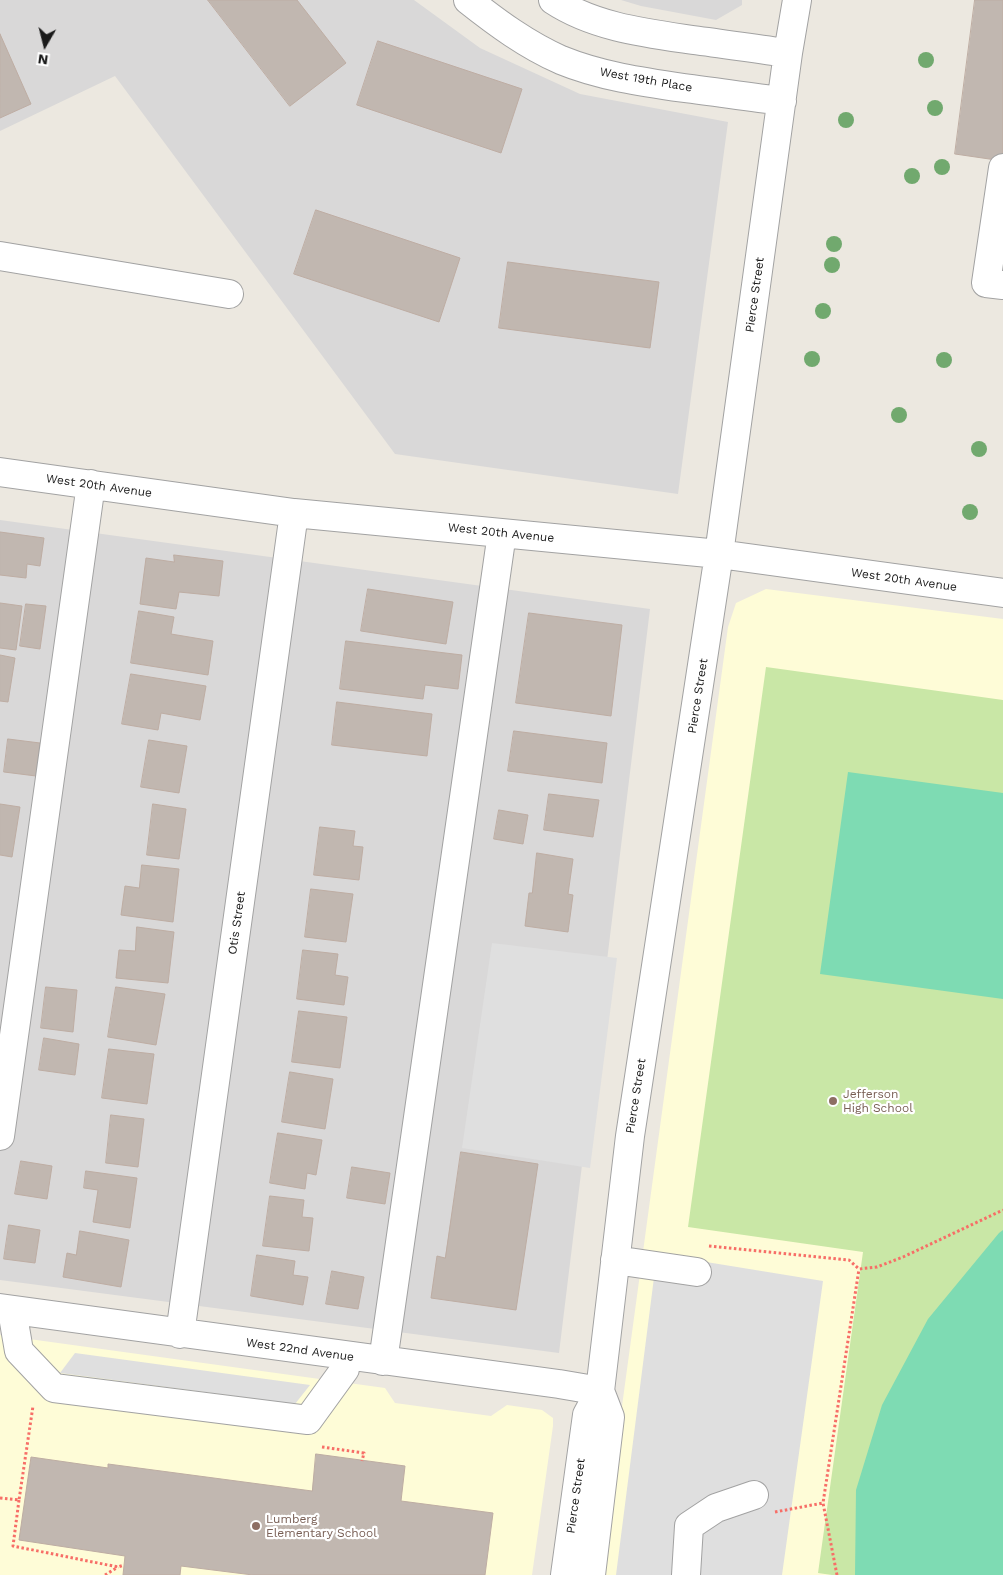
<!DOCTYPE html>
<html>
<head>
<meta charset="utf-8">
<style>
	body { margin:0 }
	#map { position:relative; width:1003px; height:1575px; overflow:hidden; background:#ece8e0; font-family:"Work Sans",sans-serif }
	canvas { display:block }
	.north { position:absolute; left:20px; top:20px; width:50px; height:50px; -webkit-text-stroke:4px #fff; paint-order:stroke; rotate:188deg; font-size:14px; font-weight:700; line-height:20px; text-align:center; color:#1b1b1b }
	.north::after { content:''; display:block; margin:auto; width:18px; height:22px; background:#1b1b1b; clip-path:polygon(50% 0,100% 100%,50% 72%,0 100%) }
</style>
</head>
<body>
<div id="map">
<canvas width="1003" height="1575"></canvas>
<div class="north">N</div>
</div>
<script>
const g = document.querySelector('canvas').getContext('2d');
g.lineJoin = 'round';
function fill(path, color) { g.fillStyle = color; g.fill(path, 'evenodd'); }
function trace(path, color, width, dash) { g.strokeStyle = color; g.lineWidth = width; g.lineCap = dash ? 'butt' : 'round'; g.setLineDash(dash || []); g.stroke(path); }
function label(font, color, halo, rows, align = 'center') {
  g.font = font + ' "Work Sans",sans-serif'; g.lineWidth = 4.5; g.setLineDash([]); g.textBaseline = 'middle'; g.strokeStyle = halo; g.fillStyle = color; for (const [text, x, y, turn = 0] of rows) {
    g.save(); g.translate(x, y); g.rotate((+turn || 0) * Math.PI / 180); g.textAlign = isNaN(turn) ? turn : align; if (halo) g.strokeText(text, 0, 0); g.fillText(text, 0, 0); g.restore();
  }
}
fill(new Path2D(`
	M 0,0 L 414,0 L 480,48 L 580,94 L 728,122 L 678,494 L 395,454 L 115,76 L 0,131 Z
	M 621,0 L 742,0 L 742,5 L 716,20 L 641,6 Z
	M 0,520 L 650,609 L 559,1353 L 0,1280 Z`), '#d9d8d8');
fill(new Path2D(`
	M 766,589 L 1003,619 L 1003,1575 L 599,1575 L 728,627 L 736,603 Z
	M 0,1335 L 385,1388 L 395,1403 L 491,1416 L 507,1405 L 542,1410 L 553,1418 L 553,1426 L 532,1575 L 0,1575 Z`), '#fefcd7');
fill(new Path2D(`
	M 766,667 L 1003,700 L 1003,1575 L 832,1575 L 818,1573 L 863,1252 L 688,1227 Z`), '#c9e7a6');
fill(new Path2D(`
	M 848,772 L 1003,793 L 1003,999 L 820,974 Z
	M 1003,1230 L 1003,1575 L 855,1575 L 856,1490 L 882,1405 L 928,1319 L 999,1233 Z`), '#7edbb3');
fill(new Path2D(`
	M 492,943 L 617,958 L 590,1168 L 462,1148 Z
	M 657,1254 L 823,1281 L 782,1575 L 616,1575 Z
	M 75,1353 L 310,1385 L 295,1404 L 60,1373 Z`), '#dfdfdf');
const building = new Path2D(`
	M 208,0 L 297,0 L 346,63 L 290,106 Z
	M 975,0 L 1003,0 L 1003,161 L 955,154 Z
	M 0,34 L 31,104 L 0,118 Z
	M 378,41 L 522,89 L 501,153 L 357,105 Z
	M 316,210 L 460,258 L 439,322 L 294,274 Z
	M 508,262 L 659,282 L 650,348 L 499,328 Z
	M 0,532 L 44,538 L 40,566 L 27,564 L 26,578 L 0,575 Z
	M 174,555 L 223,561 L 219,596 L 179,592 L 176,609 L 140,604 L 146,558 L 174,562 Z
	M 368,589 L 453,602 L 446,644 L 361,631 Z
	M 0,603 L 22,606 L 16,650 L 0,648 Z
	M 26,604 L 46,606 L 40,649 L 20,646 Z
	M 139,611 L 174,617 L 171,634 L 213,641 L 208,675 L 131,663 Z
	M 529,613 L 622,625 L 611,716 L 516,703 Z
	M 346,641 L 462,655 L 458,689 L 425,685 L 423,699 L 340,689 Z
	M 0,655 L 15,658 L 8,702 L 0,701 Z
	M 131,674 L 206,686 L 200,720 L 161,713 L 158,730 L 122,724 Z
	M 337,702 L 432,714 L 427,756 L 332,745 Z
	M 514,731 L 607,743 L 602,783 L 508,771 Z
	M 8,739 L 40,743 L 36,776 L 4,772 Z
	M 149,740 L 187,746 L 179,793 L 141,787 Z
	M 549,794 L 599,800 L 593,837 L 544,830 Z
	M 0,804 L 20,807 L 12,857 L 0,855 Z
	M 153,804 L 186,809 L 179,859 L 147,855 Z
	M 499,810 L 528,815 L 523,844 L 494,839 Z
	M 320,827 L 355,831 L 353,846 L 363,847 L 359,880 L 314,875 Z
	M 537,853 L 573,859 L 568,894 L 573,895 L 568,932 L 525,926 L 529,893 L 532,893 Z
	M 142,865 L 179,869 L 173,922 L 121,915 L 125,886 L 139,888 Z
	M 311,889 L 353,894 L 346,942 L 305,937 Z
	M 137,927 L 174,932 L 168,983 L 116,978 L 119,950 L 135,951 Z
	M 303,950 L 338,954 L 335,975 L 348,977 L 344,1005 L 297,999 Z
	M 46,987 L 77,990 L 73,1032 L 41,1028 Z
	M 116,987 L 165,994 L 156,1045 L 108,1037 Z
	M 299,1011 L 347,1017 L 340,1068 L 292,1062 Z
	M 44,1038 L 79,1044 L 75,1075 L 39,1070 Z
	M 109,1049 L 154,1054 L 147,1104 L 102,1098 Z
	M 290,1072 L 333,1079 L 325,1129 L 282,1122 Z
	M 111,1115 L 144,1119 L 138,1167 L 106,1163 Z
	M 278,1133 L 322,1140 L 316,1175 L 307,1173 L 305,1189 L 270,1183 Z
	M 461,1152 L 538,1164 L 516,1310 L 431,1298 L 437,1256 L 445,1258 Z
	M 21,1161 L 52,1166 L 47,1199 L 15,1194 Z
	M 352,1167 L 390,1173 L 385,1204 L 347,1198 Z
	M 86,1171 L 137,1178 L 130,1228 L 93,1222 L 98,1190 L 84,1188 Z
	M 270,1196 L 304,1200 L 302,1217 L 313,1218 L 309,1251 L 263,1246 Z
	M 9,1225 L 40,1230 L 35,1263 L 4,1259 Z
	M 80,1231 L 129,1240 L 121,1287 L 63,1277 L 67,1253 L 76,1255 Z
	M 257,1255 L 295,1261 L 293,1275 L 308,1277 L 303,1305 L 251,1296 Z
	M 332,1271 L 364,1277 L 358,1309 L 326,1304 Z
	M 316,1454 L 405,1466 L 401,1501 L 493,1513 L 485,1575 L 253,1575 L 181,1566 L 180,1575 L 123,1575 L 125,1556 L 19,1540 L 31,1457 L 108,1468 L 108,1464 L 312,1491 Z`);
fill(building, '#c1b7b0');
trace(building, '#beada3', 1);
const minor = new Path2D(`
	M 468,0 C 497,23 527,45 561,60 C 600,76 642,82 684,88 C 716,92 749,97 782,101
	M 553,0 C 594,27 645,33 693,40 C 725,44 756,49 788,53
	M 1003,168 L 986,283 L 1003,285
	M 0,256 L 229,294
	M 0,472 L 294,513 L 719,554 L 1003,593
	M 0,1136 L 91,484
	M 615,1260 L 697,1272
	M 0,1308 L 559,1384 L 600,1391
	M 12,1310 L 19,1351 L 54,1388 L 308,1420 L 345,1369 L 346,1356
	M 180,1334 L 294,513
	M 383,1361 L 502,533
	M 565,1575 L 587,1415 L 600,1391 L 630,1136 L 719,554 L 788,53 L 797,0
	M 591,1575 L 610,1417 L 600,1391
	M 686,1575 L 689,1526 L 716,1508 L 754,1495`);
trace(minor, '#a2a2a2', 30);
trace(new Path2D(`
	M 709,1246 L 849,1260 L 859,1269 L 877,1267 L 903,1257 L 1003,1210
	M 322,1447 L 364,1453 L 362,1461
	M 0,1498 L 19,1500 L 33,1406
	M 19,1500 L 13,1546 L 118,1567 L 124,1565
	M 775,1512 L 823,1503
	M 105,1575 L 118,1567
	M 837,1575 L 823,1503 L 859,1269`), '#f76e67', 3, [2.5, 2.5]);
trace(minor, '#fff', 28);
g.fillStyle = '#71a96e';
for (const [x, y] of [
	[926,60],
	[935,108],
	[846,120],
	[942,167],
	[912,176],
	[834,244],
	[832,265],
	[823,311],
	[812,359],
	[944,360],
	[899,415],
	[979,449],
	[970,512]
]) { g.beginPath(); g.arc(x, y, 8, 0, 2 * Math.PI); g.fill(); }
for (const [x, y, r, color] of [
	[833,1101,5,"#8d6e63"],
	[256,1526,5,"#8d6e63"]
]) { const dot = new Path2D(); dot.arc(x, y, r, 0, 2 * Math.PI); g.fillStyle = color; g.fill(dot); trace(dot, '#fff', 2); }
label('12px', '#1b1b1b', '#fff', [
	["West 19th Place",646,80,10],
	["Pierce Street",755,295,-82],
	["West 20th Avenue",99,486,8],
	["West 20th Avenue",501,533,6],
	["West 20th Avenue",904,580,8],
	["Pierce Street",698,696,-81],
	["Otis Street",237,923,-82],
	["Pierce Street",636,1096,-81],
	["West 22nd Avenue",300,1350,8],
	["Pierce Street",576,1496,-82]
]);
label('12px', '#785e54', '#fff', [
	["Jefferson",843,1094],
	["High School",843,1108],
	["Lumberg",266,1519],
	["Elementary School",266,1533]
], 'left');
</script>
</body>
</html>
